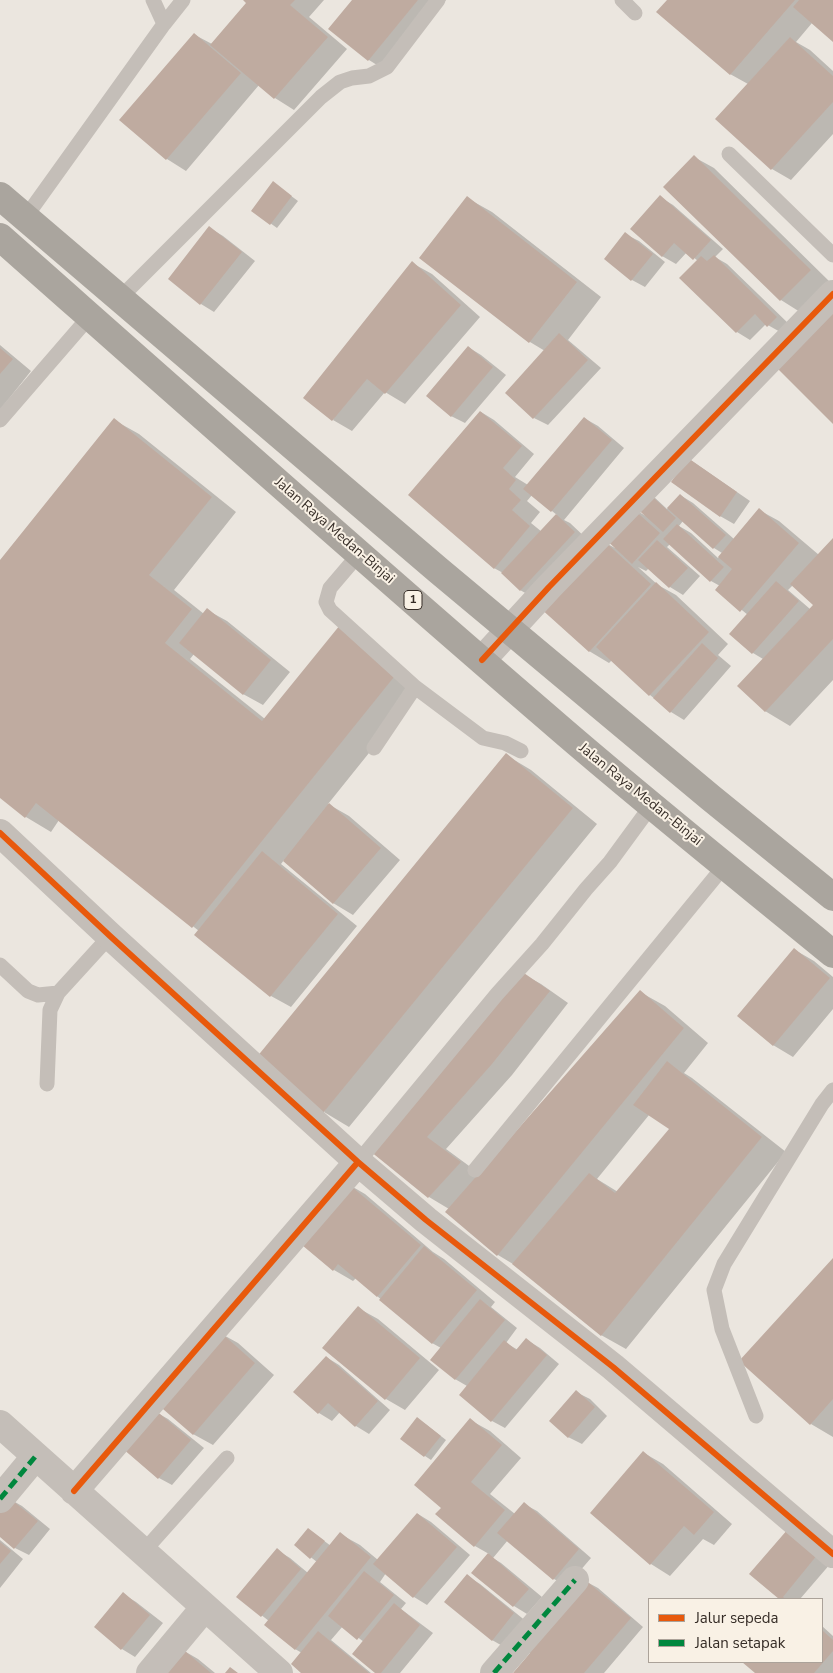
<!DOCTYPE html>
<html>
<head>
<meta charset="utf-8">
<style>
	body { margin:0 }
	#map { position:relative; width:833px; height:1673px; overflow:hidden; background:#ebe6df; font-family:"Nunito Sans",sans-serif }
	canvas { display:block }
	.legend { position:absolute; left:648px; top:1598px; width:175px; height:65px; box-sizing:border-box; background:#f9f1e5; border:1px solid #aba299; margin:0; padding:6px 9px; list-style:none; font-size:15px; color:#352c26 }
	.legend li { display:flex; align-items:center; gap:10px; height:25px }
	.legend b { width:25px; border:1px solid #aba299 }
</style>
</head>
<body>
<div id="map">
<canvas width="833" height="1673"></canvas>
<ul class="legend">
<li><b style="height:6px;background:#e8590c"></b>Jalur sepeda</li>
<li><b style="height:6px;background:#00873e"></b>Jalan setapak</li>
</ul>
</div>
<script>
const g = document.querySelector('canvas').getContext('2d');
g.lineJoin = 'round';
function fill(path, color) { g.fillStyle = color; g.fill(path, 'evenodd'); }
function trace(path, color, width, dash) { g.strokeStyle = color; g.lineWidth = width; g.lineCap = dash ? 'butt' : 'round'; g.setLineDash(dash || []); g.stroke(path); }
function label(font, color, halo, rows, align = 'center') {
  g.font = font + ' "Nunito Sans",sans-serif'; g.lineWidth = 4; g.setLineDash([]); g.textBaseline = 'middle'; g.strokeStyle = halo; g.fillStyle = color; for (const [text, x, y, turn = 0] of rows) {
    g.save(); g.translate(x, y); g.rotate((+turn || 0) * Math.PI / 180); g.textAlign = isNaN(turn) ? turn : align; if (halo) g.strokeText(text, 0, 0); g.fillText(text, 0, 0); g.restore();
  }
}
fill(new Path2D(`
	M 244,0 L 324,0 L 309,17 L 347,49 L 294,110 L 275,98 L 259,85 L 186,171 L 167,159 L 121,120 L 195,35 L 212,44 L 247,3 Z
	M 353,0 L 446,0 L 388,72 L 369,60 L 330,29 Z
	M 669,0 L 833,0 L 833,40 L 812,23 L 796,42 L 810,50 L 833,71 L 833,134 L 791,180 L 772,169 L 748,84 L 730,74 Z
	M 694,157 L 714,168 L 830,282 L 800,312 L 781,300 L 665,187 Z
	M 279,187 L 298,201 L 277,228 L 252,210 Z
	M 660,197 L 673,205 L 723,249 L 715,257 L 727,264 L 790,325 L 782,333 L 766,324 L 750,340 L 737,332 L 681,278 L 698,261 L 687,252 L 676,264 L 662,256 Z
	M 467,198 L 492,212 L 601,297 L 568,340 L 601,368 L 548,425 L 534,418 L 545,351 L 530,342 L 421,257 Z
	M 210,228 L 223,236 L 255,261 L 214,312 L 201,304 L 169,279 Z
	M 625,234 L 639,241 L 665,262 L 645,287 L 632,280 Z
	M 412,263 L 432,274 L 480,317 L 405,404 L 385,392 L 352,431 L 333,420 Z
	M 0,345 L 31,371 L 0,410 Z
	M 468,347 L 481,355 L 506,375 L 465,423 L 451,416 Z
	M 481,412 L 494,420 L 534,454 L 515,477 L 528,485 L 584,418 L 598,426 L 624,448 L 564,520 L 570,523 L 588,540 L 534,598 L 520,590 L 503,573 L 494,568 ZM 532,495 L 557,515 L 542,532 L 531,523 L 540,512 L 527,501 Z
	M 114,420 L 139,434 L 236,512 L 174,590 L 204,614 L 207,610 L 227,621 L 290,672 L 263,705 L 243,694 L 194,654 L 190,659 L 265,719 L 340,627 L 422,687 L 328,804 L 349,816 L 400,860 L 353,915 L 333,903 L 284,860 L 281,864 L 357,926 L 291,1007 L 271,996 L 195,935 L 199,931 L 59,820 L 51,832 L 26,817 L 0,797 L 0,562 Z
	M 689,459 L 750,501 L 734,524 L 720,516 Z
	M 680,495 L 693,503 L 734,539 L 759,510 L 779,521 L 819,555 L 833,540 L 833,680 L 790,726 L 765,711 L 763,659 L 753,653 L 731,634 L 748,615 L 717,590 L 720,586 L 711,581 L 670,544 L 667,547 L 700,576 L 683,595 L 670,587 L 649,568 L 646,571 L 638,567 L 658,585 L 676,595 L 728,644 L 718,655 L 731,666 L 684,720 L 671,712 L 650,695 L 612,660 L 609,663 L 589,651 L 602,541 L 615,548 L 630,507 L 646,516 L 653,496 L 667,509 ZM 683,521 L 714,548 L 722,553 L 718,558 L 691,533 L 679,526 ZM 793,585 L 814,605 L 810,609 L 788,590 Z
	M 506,755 L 531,770 L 597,824 L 349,1127 L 324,1112 Z
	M 795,950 L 814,961 L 833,977 L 833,1009 L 793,1057 L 773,1045 Z
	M 521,973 L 541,984 L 568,1003 L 512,1075 L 446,1149 L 480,1174 L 640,992 L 665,1006 L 708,1043 L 684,1073 L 692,1078 L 786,1152 L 626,1349 L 601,1335 L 518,1267 L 498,1255 L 446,1212 L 449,1209 L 429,1197 L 372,1151 ZM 649,1115 L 671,1129 L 618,1192 L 597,1179 Z
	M 346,1183 L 365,1194 L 433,1252 L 444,1259 L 495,1302 L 491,1307 L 517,1328 L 506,1343 L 518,1350 L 527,1340 L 540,1348 L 559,1364 L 505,1428 L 492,1421 L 467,1386 L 455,1379 L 441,1348 L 432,1343 L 356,1278 L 353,1281 L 334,1270 Z
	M 833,1259 L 833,1437 L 811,1424 Z
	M 358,1308 L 378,1319 L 439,1370 L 405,1410 L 386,1399 Z
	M 218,1332 L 238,1343 L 274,1375 L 213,1445 L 193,1434 Z
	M 326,1357 L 339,1365 L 390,1410 L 369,1434 L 356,1426 L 340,1412 L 332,1421 L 319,1413 L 295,1392 Z
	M 576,1392 L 590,1399 L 607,1416 L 582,1444 L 568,1437 Z
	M 154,1411 L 168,1419 L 204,1448 L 172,1485 L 159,1478 L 123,1448 Z
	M 470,1420 L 490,1431 L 521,1458 L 490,1494 L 515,1514 L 524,1504 L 537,1511 L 591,1558 L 567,1586 L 554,1579 L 508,1540 L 493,1558 L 501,1563 L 542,1597 L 527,1614 L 514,1606 L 473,1572 L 489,1554 L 475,1546 L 442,1508 Z
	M 424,1423 L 446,1440 L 431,1460 L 425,1456 Z
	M 644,1453 L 663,1464 L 732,1524 L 714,1545 L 703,1539 L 670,1576 L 651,1564 L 592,1513 Z
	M 8,1498 L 22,1506 L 50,1529 L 29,1555 L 15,1548 L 0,1535 Z
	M 418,1514 L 431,1522 L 470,1555 L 427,1605 L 414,1597 L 386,1573 L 380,1582 L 406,1603 L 401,1609 L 433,1633 L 400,1673 L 377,1673 L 364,1642 L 343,1626 L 331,1640 L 371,1673 L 303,1673 L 302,1653 L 295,1649 L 269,1621 L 238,1597 L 277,1550 L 290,1558 L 308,1573 L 317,1562 L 295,1545 L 308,1529 L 331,1546 L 340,1534 L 360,1545 L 378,1560 Z
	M 789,1530 L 831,1563 L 800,1599 L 781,1599 L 751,1574 Z
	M 0,1540 L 23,1559 L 0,1588 Z
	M 467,1576 L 480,1584 L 527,1622 L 506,1648 L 492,1640 Z
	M 585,1581 L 598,1588 L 643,1627 L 604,1673 L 515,1673 L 553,1626 Z
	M 123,1594 L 136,1602 L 163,1623 L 135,1657 L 122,1649 Z
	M 822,1626 L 833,1636 L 833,1673 L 757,1673 L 744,1662 L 822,1662 Z
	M 179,1648 L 198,1659 L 215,1673 L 158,1673 Z`), '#0003');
fill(new Path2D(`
	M 243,0 L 295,0 L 290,5 L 328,37 L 274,99 L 210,45 L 246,3 Z
	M 352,0 L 418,0 L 368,61 L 328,29 Z
	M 667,0 L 795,0 L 730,75 L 656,12 Z
	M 799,0 L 833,0 L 833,42 L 793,7 Z
	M 194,33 L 241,73 L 166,160 L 119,120 Z
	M 790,37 L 833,76 L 833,102 L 771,170 L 715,119 Z
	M 694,155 L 811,270 L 780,301 L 663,187 Z
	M 273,181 L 292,196 L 270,225 L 251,211 Z
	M 660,195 L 711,240 L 693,260 L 674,243 L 662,257 L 630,229 Z
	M 467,196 L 577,282 L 529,343 L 419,258 Z
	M 209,226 L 242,252 L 200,305 L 168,279 Z
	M 625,232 L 653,254 L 631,281 L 604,259 Z
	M 714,255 L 777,317 L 767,327 L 755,314 L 736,333 L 679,278 L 701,256 L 707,261 Z
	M 412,261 L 461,305 L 385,394 L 367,379 L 332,421 L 303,398 Z
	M 833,308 L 833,424 L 773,364 Z
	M 559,333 L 588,360 L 533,419 L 505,393 Z
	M 468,346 L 493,367 L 451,417 L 426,396 Z
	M 0,348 L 13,359 L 0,374 Z
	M 480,411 L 522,446 L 503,468 L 516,480 L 509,489 L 521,500 L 512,510 L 530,526 L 494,569 L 408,495 Z
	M 584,417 L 612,440 L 551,512 L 523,489 Z
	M 114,418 L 212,497 L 149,575 L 192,609 L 165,643 L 262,721 L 340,625 L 398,672 L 192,928 L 36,803 L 25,818 L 0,798 L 0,560 Z
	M 688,458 L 737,492 L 720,517 L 671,482 Z
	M 646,491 L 676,518 L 663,532 L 633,505 Z
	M 680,494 L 726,535 L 713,549 L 667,508 Z
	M 630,506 L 660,533 L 632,564 L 602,536 Z
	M 759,508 L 799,543 L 740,612 L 715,590 L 732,569 L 718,557 Z
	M 556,514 L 575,532 L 520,591 L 501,573 Z
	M 677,524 L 724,567 L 710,582 L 663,539 Z
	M 833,538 L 833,639 L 765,712 L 737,686 L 813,605 L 790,584 Z
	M 602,539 L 651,584 L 589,652 L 539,607 Z
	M 657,540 L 688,568 L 669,588 L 638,560 Z
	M 776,581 L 799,601 L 752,654 L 729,634 Z
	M 656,582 L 709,632 L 649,696 L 596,647 Z
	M 207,608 L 271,660 L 243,695 L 179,643 Z
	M 702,643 L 718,658 L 670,713 L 653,698 Z
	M 506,753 L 573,808 L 323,1113 L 256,1058 Z
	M 329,803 L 381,848 L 333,904 L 283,861 Z
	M 262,851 L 338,914 L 270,997 L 194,935 Z
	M 794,948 L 830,978 L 773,1046 L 737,1016 Z
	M 521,971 L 550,991 L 492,1064 L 427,1137 L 461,1162 L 428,1198 L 370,1151 Z
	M 640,990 L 684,1028 L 497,1256 L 445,1212 Z
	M 667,1061 L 762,1137 L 601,1336 L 512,1264 L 589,1173 L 615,1193 L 669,1129 L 633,1105 Z
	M 345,1181 L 421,1245 L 377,1297 L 338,1264 L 333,1271 L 296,1240 Z
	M 424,1246 L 477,1290 L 432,1344 L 379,1300 Z
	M 833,1258 L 833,1399 L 810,1425 L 739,1361 Z
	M 480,1299 L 505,1320 L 455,1380 L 430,1360 Z
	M 358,1306 L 420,1358 L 385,1400 L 322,1348 Z
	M 218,1330 L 255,1363 L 193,1435 L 156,1403 Z
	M 526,1338 L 547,1355 L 491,1422 L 459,1395 L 504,1340 L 516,1350 Z
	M 326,1356 L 378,1401 L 355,1427 L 328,1403 L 318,1414 L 293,1392 Z
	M 576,1390 L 595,1407 L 568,1438 L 549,1421 Z
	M 154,1409 L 191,1440 L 158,1479 L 122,1448 Z
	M 417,1417 L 441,1436 L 424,1457 L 400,1439 Z
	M 470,1418 L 502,1445 L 471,1482 L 505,1510 L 474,1547 L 435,1514 L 441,1508 L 414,1485 Z
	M 643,1451 L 714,1512 L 694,1535 L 684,1526 L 650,1565 L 590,1513 Z
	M 8,1497 L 38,1521 L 14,1549 L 0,1537 L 0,1506 Z
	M 524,1502 L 579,1549 L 553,1580 L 497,1533 Z
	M 417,1513 L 457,1547 L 413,1598 L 373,1564 Z
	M 308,1528 L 325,1541 L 310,1559 L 294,1545 Z
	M 788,1529 L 818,1554 L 783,1597 L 786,1599 L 779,1599 L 749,1574 Z
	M 340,1532 L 371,1557 L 295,1650 L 264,1625 Z
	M 0,1542 L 11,1551 L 0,1564 Z
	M 277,1548 L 301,1569 L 261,1617 L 236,1597 Z
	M 488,1553 L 529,1589 L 513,1607 L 471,1573 Z
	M 364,1571 L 394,1595 L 357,1640 L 328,1616 Z
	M 467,1574 L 514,1613 L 492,1641 L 444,1602 Z
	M 584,1579 L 631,1618 L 584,1673 L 513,1673 L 530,1653 L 529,1652 Z
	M 123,1592 L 150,1615 L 121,1650 L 94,1627 Z
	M 394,1603 L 420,1625 L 381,1673 L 375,1673 L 352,1654 Z
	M 822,1630 L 833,1640 L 833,1651 L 814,1673 L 755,1673 L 742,1662 L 822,1662 Z
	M 318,1631 L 369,1673 L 301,1673 L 291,1664 Z
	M 179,1646 L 211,1673 L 157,1673 Z
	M 230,1667 L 238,1673 L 225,1673 Z`), '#bfaba0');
trace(new Path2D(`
	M 153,0 L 164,24
	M 622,0 L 635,13
	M 729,154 L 833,255
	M 25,218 L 164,24 L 183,0
	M 120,298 L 321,97 L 340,82 L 352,78 L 369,76 L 387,67 L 438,0
	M 0,420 L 90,316
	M 359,554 L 330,588 L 326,602 L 330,610 L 415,687 L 374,748
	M 415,687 L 483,738 L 505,743 L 521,751
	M 0,965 L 28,991 L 38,995 L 58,993
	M 47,1084 L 50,1010 L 58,993 L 110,936
	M 358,1162 L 497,994 L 542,944 L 586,889 L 610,862 L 651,806
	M 475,1170 L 725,865
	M 756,1416 L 722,1329 L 714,1290 L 724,1264 L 822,1104 L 833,1090
	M 143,1552 L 227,1458`), '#c4beb8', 15);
trace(new Path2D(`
	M 482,660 L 549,587 L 833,294
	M 0,833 L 110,936 L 358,1162 L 426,1220 L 613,1367 L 833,1554
	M 0,1424 L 279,1673
	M 74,1491 L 358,1162
	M 0,1499 L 35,1457
	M 150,1673 L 205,1607
	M 494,1673 L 575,1580`), '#c4beb8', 28);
trace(new Path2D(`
	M 0,196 L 438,570 L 711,798 L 833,897
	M 0,237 C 182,398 364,560 548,718 C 641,799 738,876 833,954`), '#aaa59e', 28);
trace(new Path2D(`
	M 0,1499 L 35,1457
	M 494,1673 L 575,1580`), '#00873e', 5, [10, 5]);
trace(new Path2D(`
	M 482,660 L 549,587 L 833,294
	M 0,833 L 110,936 L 358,1162 L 426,1220 L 613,1367 L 833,1554
	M 74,1491 L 358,1162`), '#e8590c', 6);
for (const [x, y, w] of [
	[413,600,18]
]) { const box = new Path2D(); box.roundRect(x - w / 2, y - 9.5, w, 19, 4); g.fillStyle = '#f9f1e5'; g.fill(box); trace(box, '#352c26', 1); }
label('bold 12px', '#352c26', null, [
	["1",413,600]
]);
label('14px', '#352c26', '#f9f1e5', [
	["Jalan Raya Medan-Binjai",334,531,41],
	["Jalan Raya Medan-Binjai",640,795,39]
]);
</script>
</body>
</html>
